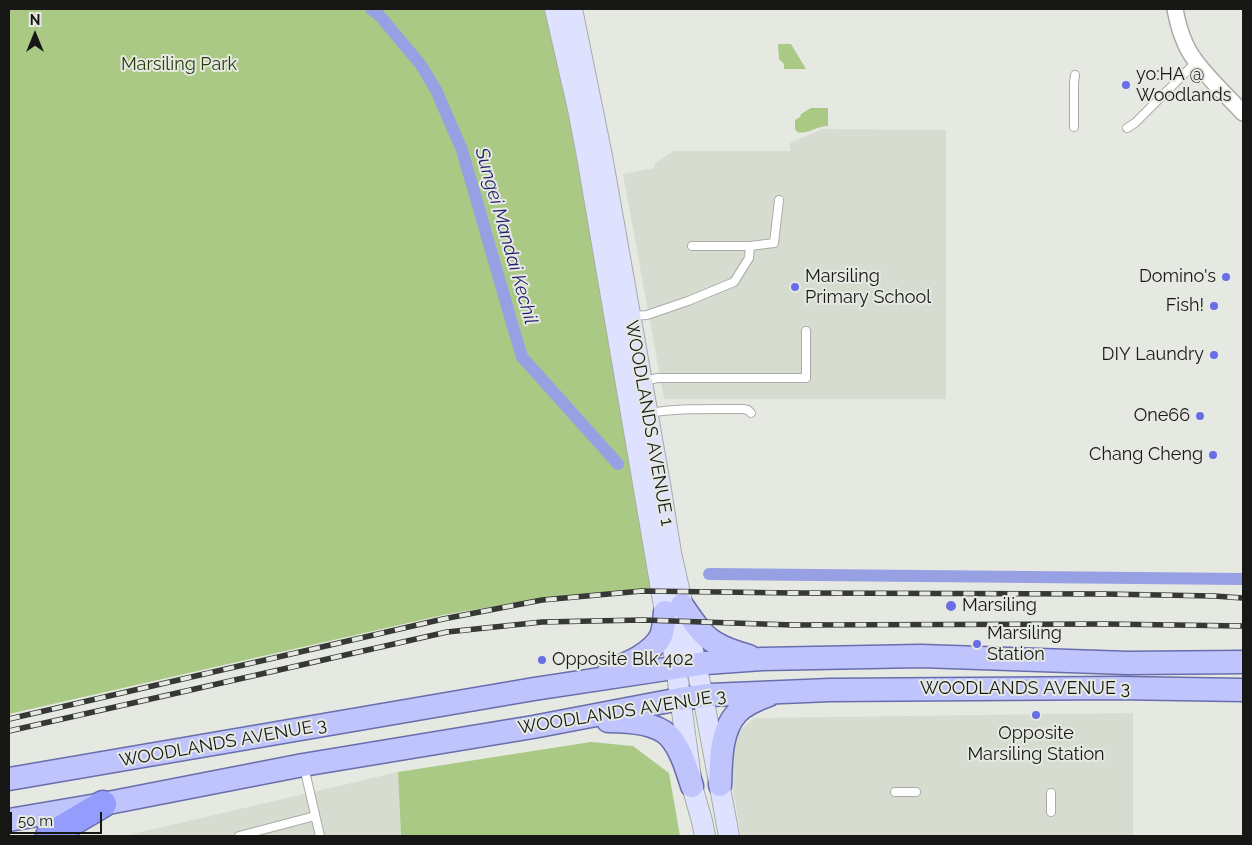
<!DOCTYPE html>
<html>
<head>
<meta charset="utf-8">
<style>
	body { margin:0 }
	#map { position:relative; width:1252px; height:845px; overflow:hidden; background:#e6e9e2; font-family:Raleway,sans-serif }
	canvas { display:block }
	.frame { position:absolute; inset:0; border:10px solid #171816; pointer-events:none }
	.north { position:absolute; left:10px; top:10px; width:50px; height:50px; -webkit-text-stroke:4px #e6e9e2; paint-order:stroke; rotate:0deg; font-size:14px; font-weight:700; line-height:20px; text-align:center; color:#171816 }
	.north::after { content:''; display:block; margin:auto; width:18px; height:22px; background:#171816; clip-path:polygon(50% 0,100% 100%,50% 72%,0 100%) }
	.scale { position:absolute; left:10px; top:812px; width:92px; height:22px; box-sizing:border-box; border:2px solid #171816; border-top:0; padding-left:6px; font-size:15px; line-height:18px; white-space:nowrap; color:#171816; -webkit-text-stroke:4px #e6e9e2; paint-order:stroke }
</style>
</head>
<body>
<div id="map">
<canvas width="1252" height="845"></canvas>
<div class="frame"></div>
<div class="north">N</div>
<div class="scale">50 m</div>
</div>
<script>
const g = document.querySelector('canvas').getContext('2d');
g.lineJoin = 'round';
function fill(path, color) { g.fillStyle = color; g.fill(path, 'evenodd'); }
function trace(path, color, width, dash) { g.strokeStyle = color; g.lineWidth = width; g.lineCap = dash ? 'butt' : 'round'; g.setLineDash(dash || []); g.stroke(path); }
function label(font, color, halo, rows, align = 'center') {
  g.font = font + ' Raleway,sans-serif'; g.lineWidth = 4; g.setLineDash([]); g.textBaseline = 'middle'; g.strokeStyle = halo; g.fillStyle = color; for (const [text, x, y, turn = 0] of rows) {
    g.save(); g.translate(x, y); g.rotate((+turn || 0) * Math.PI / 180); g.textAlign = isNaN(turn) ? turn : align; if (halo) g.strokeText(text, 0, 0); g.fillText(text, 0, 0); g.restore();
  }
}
fill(new Path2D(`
	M 822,129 L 946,130 L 946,399 L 664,399 L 623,174 L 655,168 L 654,164 L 674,151 L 790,151 L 790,143 Z
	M 1133,713 L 1133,836 L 741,836 L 728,759 L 735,735 L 754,718 Z
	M 398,772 L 401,836 L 124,836 Z`), '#d6ddd0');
fill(new Path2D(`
	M 9,9 L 546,9 L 568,111 L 630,456 L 652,588 L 538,599 L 443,615 L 9,714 Z
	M 778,44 L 791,44 L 806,69 L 784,69 L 784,64 L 779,59 Z
	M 811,108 L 828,108 L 828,126 C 816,126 808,135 797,132 L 795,129 L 795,120 L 800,117 L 801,114 Z
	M 591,742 L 633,746 L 669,773 L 680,836 L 401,836 L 398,772 Z`), '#aac985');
trace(new Path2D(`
	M 371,9 L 380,16 L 421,65 L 436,90 L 462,150 L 511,320 L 522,357 L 618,464
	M 709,574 L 1243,579`), '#97a0e3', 12);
const service = new Path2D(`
	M 1074,127 L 1074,83 L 1075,75
	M 1127,128 L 1135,123 L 1196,62
	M 692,246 L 750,246 L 774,243 L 779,200
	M 630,316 L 647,315 L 688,301 L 734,282 L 749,258 L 750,246
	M 642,381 L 658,378 L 806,378 L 806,331
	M 649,413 C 680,408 712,409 743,409 L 748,410 L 751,413
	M 304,767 L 320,836
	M 895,792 L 916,792
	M 1051,812 L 1051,793
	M 239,836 L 315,816`);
const minor = new Path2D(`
	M 1175,9 C 1177,20 1180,32 1185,43 C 1194,66 1226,94 1243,113`);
const secondary = new Path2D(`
	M 555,9 L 578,109 L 587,156 L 665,612 L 675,659 L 692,786 L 702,821 L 705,836
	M 572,9 L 602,156 L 660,484 L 671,553 L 703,696 L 729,836`);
const primary = new Path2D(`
	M 682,605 C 688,614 694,623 701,631 C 713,645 731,651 749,656
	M 609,671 C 626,664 652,654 661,636 C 664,628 664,620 665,612
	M 608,721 C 626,721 655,722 669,736 C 681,749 687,770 692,786
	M 9,779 L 534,689 L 706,663 L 762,659 L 921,656 L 1128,663 L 1243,662
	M 720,785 C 721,762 720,731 737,713 C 745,704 758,699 769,695
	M 9,820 L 103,804 L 303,765 L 533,727 L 680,699 L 710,695 L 830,690 L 1116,688 L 1243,690`);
const motorway = new Path2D(`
	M 49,836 L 103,804`);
trace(service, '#a9aca6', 10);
trace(minor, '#a9aca6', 18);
trace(secondary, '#a9aca6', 22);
trace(primary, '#686eac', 25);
trace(motorway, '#686eac', 29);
trace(service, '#fff', 8);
trace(minor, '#fff', 15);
trace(secondary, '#dfe2fe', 20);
trace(primary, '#bfc4fd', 22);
trace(motorway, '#949dfc', 26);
const rail = new Path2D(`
	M 9,719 L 443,619 L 542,600 L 642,591 L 795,593 L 1105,594 L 1214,596 L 1243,598
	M 9,731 L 447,632 L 542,622 L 643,620 L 793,625 L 1106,624 L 1243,626`);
trace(rail, '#363835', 5.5);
trace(rail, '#e6e9e2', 4, [11]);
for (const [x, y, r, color] of [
	[1126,85,5,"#696de7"],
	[1226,277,5,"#696de7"],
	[795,287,5,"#696de7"],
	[1214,306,5,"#696de7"],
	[1214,355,5,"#696de7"],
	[1200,416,5,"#696de7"],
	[1213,455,5,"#696de7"],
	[951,606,6,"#696de7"],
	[977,644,5,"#696de7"],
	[542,660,5,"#696de7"],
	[1036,715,5,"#696de7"]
]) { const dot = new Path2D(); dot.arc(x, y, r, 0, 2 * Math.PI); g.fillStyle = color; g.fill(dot); trace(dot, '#e6e9e2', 2); }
label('18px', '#2b3e0c', '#e6e9e2', [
	["Marsiling Park",179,65]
]);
label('18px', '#171816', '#e6e9e2', [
	["yo:HA @",1136,75],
	["Woodlands",1136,96],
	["Marsiling",805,277],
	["Primary School",805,298],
	["Domino's",1216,277,"right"],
	["Fish!",1204,306,"right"],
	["DIY Laundry",1204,355,"right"],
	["One66",1190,416,"right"],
	["Chang Cheng",1203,455,"right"],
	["Marsiling",962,606],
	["Marsiling",987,634],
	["Station",987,655],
	["Opposite Blk 402",552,660],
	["Opposite",1036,734,"center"],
	["Marsiling Station",1036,755,"center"]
], 'left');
label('18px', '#171816', '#e6e9e2', [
	["WOODLANDS AVENUE 1",649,423,80],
	["WOODLANDS AVENUE 3",1025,689],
	["WOODLANDS AVENUE 3",622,712,-9],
	["WOODLANDS AVENUE 3",223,743,-10]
]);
label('italic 19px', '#221d6a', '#e6e9e2', [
	["Sungei Mandai Kechil",506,236,74]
]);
</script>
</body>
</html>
